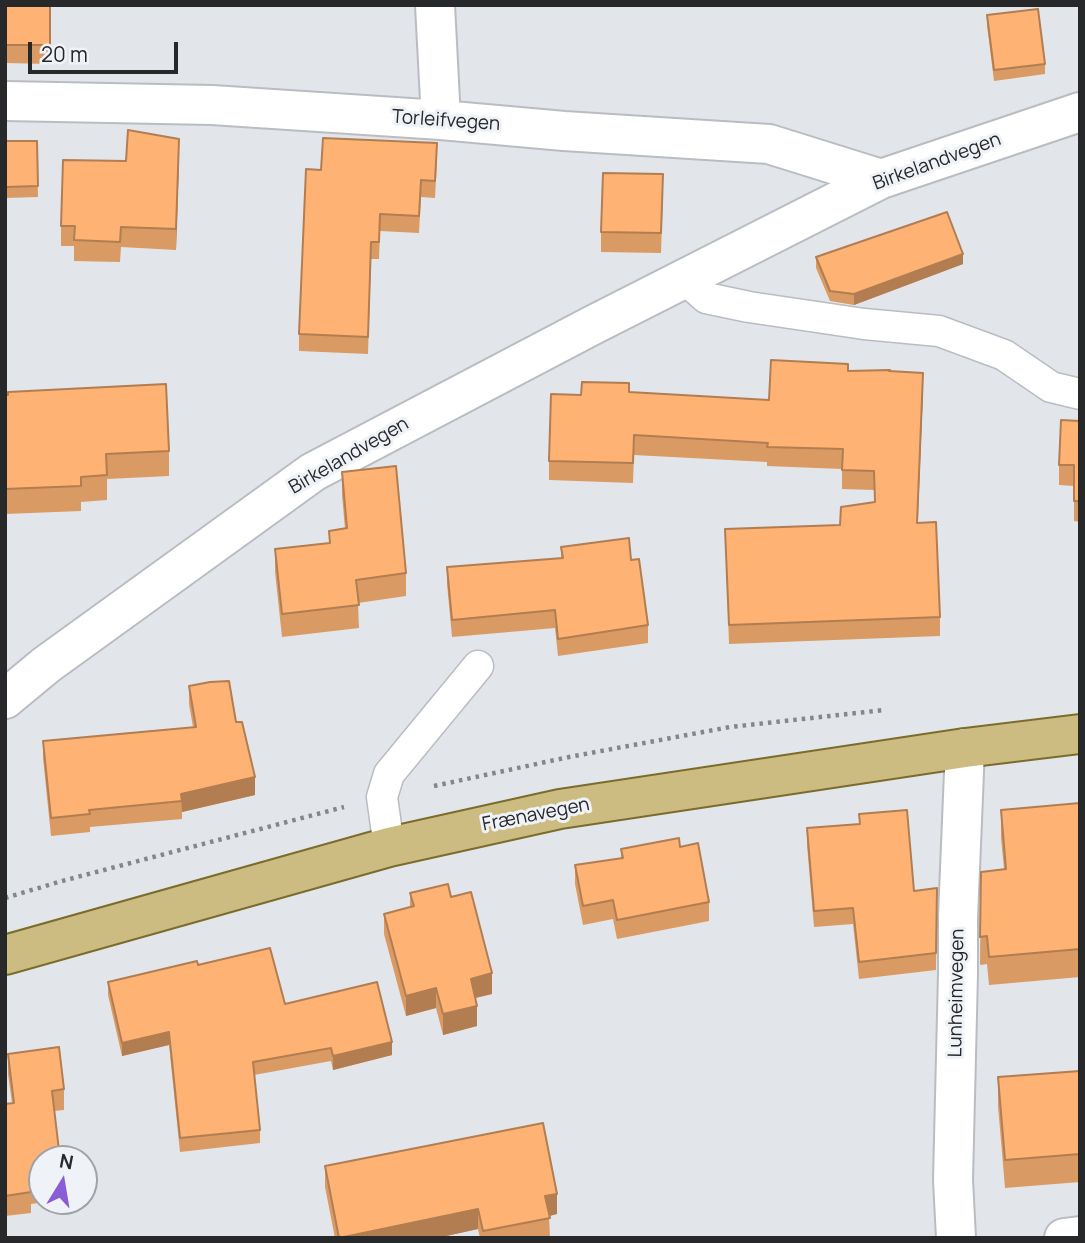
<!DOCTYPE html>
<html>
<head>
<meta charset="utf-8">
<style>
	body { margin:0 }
	#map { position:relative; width:1085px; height:1243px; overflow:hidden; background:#e2e6eb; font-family:Manrope,sans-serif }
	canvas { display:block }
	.frame { position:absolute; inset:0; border:7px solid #27282a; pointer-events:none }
	.north { position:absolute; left:28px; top:1145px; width:70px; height:70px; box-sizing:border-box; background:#eff3f8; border:2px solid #9fa2a6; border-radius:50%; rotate:11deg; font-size:19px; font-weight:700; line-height:28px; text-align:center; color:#27282a }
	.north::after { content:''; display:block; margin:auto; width:24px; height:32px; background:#8a5dd6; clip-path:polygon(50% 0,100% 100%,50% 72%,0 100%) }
	.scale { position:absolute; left:28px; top:42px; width:150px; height:32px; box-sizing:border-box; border:4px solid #27282a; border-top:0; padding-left:9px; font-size:21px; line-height:24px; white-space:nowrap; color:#27282a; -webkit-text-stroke:5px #eff3f8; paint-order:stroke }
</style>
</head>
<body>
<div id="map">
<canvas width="1085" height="1243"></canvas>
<div class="frame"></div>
<div class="north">N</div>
<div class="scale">20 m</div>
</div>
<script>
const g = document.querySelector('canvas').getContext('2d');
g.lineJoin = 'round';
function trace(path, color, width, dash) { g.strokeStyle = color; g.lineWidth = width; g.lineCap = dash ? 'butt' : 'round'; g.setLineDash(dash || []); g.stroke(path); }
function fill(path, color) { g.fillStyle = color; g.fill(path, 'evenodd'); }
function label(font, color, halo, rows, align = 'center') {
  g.font = font + ' Manrope,sans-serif'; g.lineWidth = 6; g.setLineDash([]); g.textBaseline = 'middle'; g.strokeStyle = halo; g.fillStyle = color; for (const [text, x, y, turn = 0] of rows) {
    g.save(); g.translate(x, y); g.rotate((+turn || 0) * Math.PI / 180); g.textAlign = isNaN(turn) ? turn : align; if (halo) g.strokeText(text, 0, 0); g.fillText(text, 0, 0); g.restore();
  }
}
const lane = new Path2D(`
	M 685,279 L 706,298 L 749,307 L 864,324 L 939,331 L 1004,355 L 1051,387 L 1080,394
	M 389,847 L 382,797 L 389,774 L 478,666`);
const street = new Path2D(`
	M 435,5 L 441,120
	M 5,101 L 212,105 L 441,120 L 564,131 L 769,144 L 881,179
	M 5,699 L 46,665 L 313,472 L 593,325 L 881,179 L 1080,112
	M 956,1238 L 953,1180 L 958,973 L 958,917 L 965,748
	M 1064,1238 L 1080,1236`);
const primary = new Path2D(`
	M 5,955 L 389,847 L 560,809 L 965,748 L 1080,734`);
trace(lane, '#b9bdc2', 33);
trace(street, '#b9bdc2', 42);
trace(primary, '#7c6c2c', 42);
trace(new Path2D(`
	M 434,786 L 569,757 L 730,727 L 884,710
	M 5,898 L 62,881 L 344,807`), '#84878a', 4.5, [3.5, 5]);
trace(lane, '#fff', 30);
trace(street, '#fff', 38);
trace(primary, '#ccbc81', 38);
fill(new Path2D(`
	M 5,5 L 50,5 L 50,64 L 5,63 Z
	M 987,15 L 1045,64 L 1045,74 L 994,81 L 987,25 Z
	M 5,141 L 37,141 L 38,197 L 5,198 Z
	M 179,159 L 176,250 L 121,247 L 120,262 L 74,261 L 74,246 L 61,246 L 61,226 L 126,161 Z
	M 437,160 L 435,198 L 421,197 L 419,233 L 380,231 L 379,259 L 371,259 L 368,354 L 299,351 L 299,334 L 321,170 Z
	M 663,195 L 661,253 L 601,252 L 601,232 Z
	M 816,257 L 963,264 L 854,305 L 830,301 L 816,268 Z
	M 848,371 L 890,371 L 923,392 L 917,523 L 940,617 L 940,636 L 729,644 L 725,529 L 840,525 L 874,502 L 874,490 L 842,489 L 842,469 L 767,466 L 767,462 L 634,455 L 633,483 L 549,480 L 549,461 L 581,395 L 629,392 L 769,400 Z
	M 5,395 L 169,451 L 169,476 L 107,479 L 107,500 L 81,502 L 81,511 L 5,514 Z
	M 1080,421 L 1080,522 L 1074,521 L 1074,486 L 1059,485 L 1059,465 Z
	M 342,472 L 406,573 L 406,596 L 358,603 L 359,628 L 282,637 L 275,572 L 275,549 L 329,543 L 329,531 L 345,529 L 342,495 Z
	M 561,547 L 631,560 L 648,625 L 648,643 L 558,656 L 555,628 L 452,637 L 447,584 L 447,567 L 561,558 Z
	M 189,686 L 236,722 L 255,795 L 182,812 L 182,819 L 90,827 L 90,832 L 51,836 L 43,758 L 43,741 L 193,727 L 189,704 Z
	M 1080,803 L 1080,977 L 989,985 L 987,964 L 980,965 L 981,872 L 1004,869 L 1001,838 L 1001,810 Z
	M 807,828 L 914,891 L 937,888 L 936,970 L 859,979 L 853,924 L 814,927 L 807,845 Z
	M 680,847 L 709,902 L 709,921 L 617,939 L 613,919 L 583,925 L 575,884 L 575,865 L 621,858 L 621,849 Z
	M 410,893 L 451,897 L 492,994 L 475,998 L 477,1026 L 443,1035 L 436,1008 L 406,1016 L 384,934 L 384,914 L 410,907 Z
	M 198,965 L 285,1004 L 392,1055 L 333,1070 L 331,1061 L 254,1075 L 260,1130 L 260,1143 L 180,1152 L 169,1045 L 122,1056 L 108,995 L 108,982 Z
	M 8,1054 L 64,1089 L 64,1110 L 54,1111 L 42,1159 L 42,1201 L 52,1201 L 31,1204 L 31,1213 L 5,1216 L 5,1104 L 12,1103 L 8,1074 Z
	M 1080,1071 L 1080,1182 L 1005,1188 L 998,1106 L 998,1077 Z
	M 325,1166 L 557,1214 L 549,1216 L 550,1238 L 480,1238 L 478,1229 L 437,1238 L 335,1238 L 325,1187 Z`), '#da9a64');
fill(new Path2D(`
	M 179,139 L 179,159 L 176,250 L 176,229 Z
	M 963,254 L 963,264 L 854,305 L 854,294 Z
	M 923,373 L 923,392 L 917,542 L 917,523 Z
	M 255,777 L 255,795 L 182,812 L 181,794 Z
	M 492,973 L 492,994 L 471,999 L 471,979 Z
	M 436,988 L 436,1008 L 406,1016 L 406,996 Z
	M 477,1006 L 477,1026 L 443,1035 L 443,1014 Z
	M 169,1032 L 169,1045 L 122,1056 L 122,1043 Z
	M 392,1042 L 392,1055 L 333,1070 L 333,1056 Z
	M 557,1194 L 557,1214 L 545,1217 L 545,1196 Z
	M 478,1209 L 478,1229 L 437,1238 L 339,1238 Z`), '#b27d51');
const building = new Path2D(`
	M 5,5 L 50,5 L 50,45 L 5,45 Z
	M 1038,9 L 1045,64 L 994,70 L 987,15 Z
	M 128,130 L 179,139 L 176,229 L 121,227 L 120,242 L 74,240 L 75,226 L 61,226 L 63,160 L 126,161 Z
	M 323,138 L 437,143 L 435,181 L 421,180 L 419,216 L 380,214 L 379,242 L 371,242 L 368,337 L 299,334 L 306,169 L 321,170 Z
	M 5,141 L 37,141 L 38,186 L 5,187 Z
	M 603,173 L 663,174 L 661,233 L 601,232 Z
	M 947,212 L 963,254 L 854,294 L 830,291 L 816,257 Z
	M 771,360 L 848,364 L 848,371 L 890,370 L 889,371 L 923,373 L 917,523 L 936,522 L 940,617 L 729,625 L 725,529 L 840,525 L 841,507 L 875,502 L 874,471 L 842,470 L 843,449 L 767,447 L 768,443 L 634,435 L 633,463 L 549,461 L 551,394 L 581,395 L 582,382 L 629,383 L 629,392 L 769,400 Z
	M 166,384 L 169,451 L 106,454 L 107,475 L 81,477 L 81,486 L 5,489 L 5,395 L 8,395 L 8,392 Z
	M 1061,420 L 1080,421 L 1080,501 L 1074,501 L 1074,465 L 1059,465 Z
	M 396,466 L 406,573 L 356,580 L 359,605 L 282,614 L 275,549 L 330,543 L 329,531 L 347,528 L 342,472 Z
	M 629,538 L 631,560 L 639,559 L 648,625 L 558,639 L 555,610 L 452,620 L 447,567 L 563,558 L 561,547 Z
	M 229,681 L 236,722 L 242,722 L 255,777 L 181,794 L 182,801 L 89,810 L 90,814 L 51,818 L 43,741 L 196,727 L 189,686 L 210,682 Z
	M 1080,803 L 1080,949 L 989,957 L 987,936 L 980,937 L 981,872 L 1006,869 L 1001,810 Z
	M 907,810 L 914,891 L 937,888 L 936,953 L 859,962 L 853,908 L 814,911 L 807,828 L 860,824 L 859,814 Z
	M 679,838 L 680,847 L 698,843 L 709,902 L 617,920 L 613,900 L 583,906 L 575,865 L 623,858 L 621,849 Z
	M 448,884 L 451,897 L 471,892 L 492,973 L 471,979 L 477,1006 L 443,1014 L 436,988 L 406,996 L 384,914 L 414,906 L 410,893 Z
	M 270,948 L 285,1004 L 377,982 L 392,1042 L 333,1056 L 331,1048 L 253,1062 L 260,1130 L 180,1138 L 169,1032 L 122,1043 L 108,982 L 197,961 L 198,965 Z
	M 59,1047 L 64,1089 L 52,1091 L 60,1159 L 42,1159 L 42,1182 L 30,1184 L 31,1192 L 5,1196 L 5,1104 L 14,1103 L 8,1054 Z
	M 1080,1071 L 1080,1154 L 1005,1160 L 998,1077 Z
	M 543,1123 L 557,1194 L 545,1196 L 550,1218 L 483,1231 L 478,1209 L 339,1238 L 325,1166 Z`);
fill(building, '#feb374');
trace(building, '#b27d51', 2);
label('19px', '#27282a', '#eff3f8', [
	["Torleifvegen",446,121,4],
	["Birkelandvegen",937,162,-20],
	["Birkelandvegen",349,456,-30],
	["Frænavegen",536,815,-11],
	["Lunheimvegen",957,993,-89]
]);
</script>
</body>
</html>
